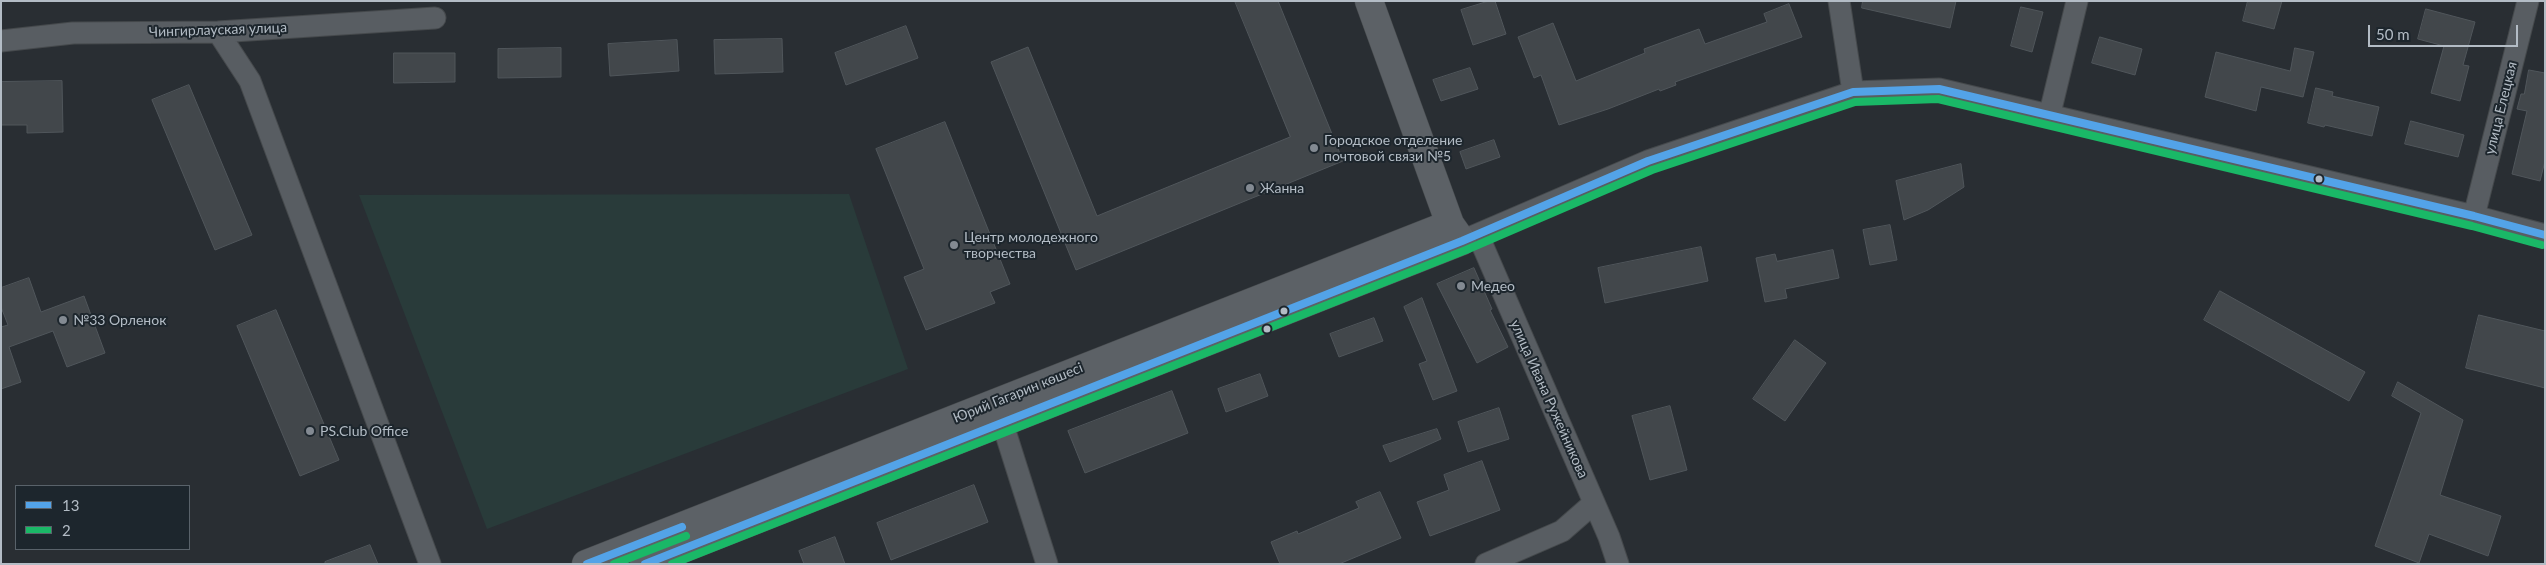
<!DOCTYPE html>
<html>
<head>
<meta charset="utf-8">
<style>
	body { margin:0 }
	#map { position:relative; width:2546px; height:565px; overflow:hidden; background:#292e33; font-family:Lato,sans-serif }
	canvas { display:block }
	.frame { position:absolute; inset:0; border:2px solid #b3bcc5; pointer-events:none }
	.legend { position:absolute; left:15px; top:485px; width:175px; height:65px; box-sizing:border-box; background:#1d262d; border:1px solid #59626a; margin:0; padding:6px 9px; list-style:none; font-size:15px; color:#b3bcc5 }
	.legend li { display:flex; align-items:center; gap:10px; height:25px }
	.legend b { width:25px; border:1px solid #59626a }
	.scale { position:absolute; left:2368px; top:25px; width:150px; height:22px; box-sizing:border-box; border:2px solid #b3bcc5; border-top:0; padding-left:6px; font-size:15px; line-height:18px; white-space:nowrap; color:#b3bcc5; -webkit-text-stroke:4px #1d262d; paint-order:stroke }
</style>
</head>
<body>
<div id="map">
<canvas width="2546" height="565"></canvas>
<div class="frame"></div>
<ul class="legend">
<li><b style="height:6px;background:#53a3e8"></b>13</li>
<li><b style="height:6px;background:#1ab867"></b>2</li>
</ul>
<div class="scale">50 m</div>
</div>
<script>
const g = document.querySelector('canvas').getContext('2d');
g.lineJoin = 'round';
function fill(path, color) { g.fillStyle = color; g.fill(path, 'evenodd'); }
function trace(path, color, width, dash) { g.strokeStyle = color; g.lineWidth = width; g.lineCap = dash ? 'butt' : 'round'; g.setLineDash(dash || []); g.stroke(path); }
function label(font, color, halo, rows, align = 'center') {
  g.font = font + ' Lato,sans-serif'; g.lineWidth = 4; g.setLineDash([]); g.textBaseline = 'middle'; g.strokeStyle = halo; g.fillStyle = color; for (const [text, x, y, turn = 0] of rows) {
    g.save(); g.translate(x, y); g.rotate((+turn || 0) * Math.PI / 180); g.textAlign = isNaN(turn) ? turn : align; if (halo) g.strokeText(text, 0, 0); g.fillText(text, 0, 0); g.restore();
  }
}
fill(new Path2D(`
	M 849,194 L 908,369 L 487,529 L 359,195 Z`), '#293b3a');
const building = new Path2D(`
	M 1235,1 L 1278,1 L 1343,161 L 1076,270 L 991,62 L 1028,47 L 1097,216 L 1290,137 Z
	M 1489,1 L 1495,1 L 1506,34 L 1473,45 L 1461,10 Z
	M 1863,1 L 1956,1 L 1950,28 L 1862,8 Z
	M 2248,1 L 2282,1 L 2274,29 L 2243,21 Z
	M 1789,4 L 1802,37 L 1675,82 L 1676,85 L 1660,91 L 1659,89 L 1608,109 L 1559,125 L 1541,75 L 1534,78 L 1518,37 L 1553,23 L 1576,81 L 1645,53 L 1644,49 L 1699,29 L 1705,44 L 1767,22 L 1764,14 Z
	M 2021,7 L 2043,12 L 2032,52 L 2011,46 Z
	M 2426,9 L 2475,22 L 2463,65 L 2469,66 L 2460,101 L 2431,93 L 2444,46 L 2418,39 Z
	M 906,26 L 918,58 L 846,85 L 835,53 Z
	M 2100,37 L 2142,49 L 2135,75 L 2092,63 Z
	M 782,39 L 783,72 L 715,74 L 714,40 Z
	M 677,40 L 679,71 L 610,76 L 608,44 Z
	M 561,48 L 561,77 L 498,78 L 498,49 Z
	M 2295,48 L 2314,52 L 2303,97 L 2261,87 L 2256,111 L 2205,97 L 2216,52 L 2290,71 Z
	M 394,53 L 455,53 L 455,82 L 394,83 Z
	M 1470,68 L 1478,89 L 1441,101 L 1433,80 Z
	M 2529,70 L 2545,73 L 2545,161 L 2540,181 L 2512,174 L 2527,111 L 2517,109 L 2521,94 L 2524,94 Z
	M 62,81 L 63,132 L 27,133 L 27,125 L 1,125 L 1,82 Z
	M 189,85 L 252,235 L 215,250 L 152,100 Z
	M 2316,88 L 2333,92 L 2332,96 L 2379,107 L 2372,136 L 2325,125 L 2324,127 L 2308,123 Z
	M 2411,121 L 2464,135 L 2458,157 L 2405,144 Z
	M 945,122 L 1010,284 L 990,292 L 995,303 L 926,330 L 904,277 L 924,269 L 876,149 Z
	M 1494,140 L 1500,157 L 1466,169 L 1460,152 Z
	M 1961,164 L 1964,187 L 1928,210 L 1904,220 L 1896,181 Z
	M 1890,225 L 1897,260 L 1870,265 L 1863,230 Z
	M 1701,247 L 1708,281 L 1605,303 L 1598,268 Z
	M 1833,250 L 1839,278 L 1785,289 L 1787,298 L 1765,302 L 1756,258 L 1775,254 L 1777,261 Z
	M 1474,268 L 1492,309 L 1490,310 L 1508,347 L 1477,363 L 1437,284 Z
	M 29,278 L 41,312 L 84,296 L 105,353 L 67,367 L 53,331 L 9,347 L 21,382 L 1,389 L 1,327 L 8,325 L 1,307 L 1,288 Z
	M 2220,291 L 2365,372 L 2349,401 L 2204,320 Z
	M 1422,298 L 1457,391 L 1433,400 L 1419,364 L 1427,361 L 1404,307 Z
	M 276,310 L 339,460 L 300,476 L 237,326 Z
	M 2479,315 L 2545,331 L 2545,388 L 2466,368 Z
	M 1374,318 L 1383,341 L 1339,357 L 1330,334 Z
	M 1795,340 L 1826,363 L 1785,421 L 1753,399 Z
	M 1260,374 L 1268,396 L 1226,412 L 1218,389 Z
	M 2398,382 L 2463,420 L 2440,495 L 2501,516 L 2488,556 L 2429,534 L 2419,563 L 2375,546 L 2421,413 L 2392,396 Z
	M 1172,391 L 1188,433 L 1085,473 L 1068,431 Z
	M 1670,406 L 1687,470 L 1650,480 L 1632,416 Z
	M 1499,408 L 1509,439 L 1468,452 L 1458,422 Z
	M 1437,429 L 1441,439 L 1390,462 L 1383,446 Z
	M 1482,461 L 1500,510 L 1430,536 L 1417,502 L 1449,490 L 1444,475 Z
	M 974,485 L 988,522 L 891,560 L 877,523 Z
	M 1380,492 L 1401,538 L 1339,564 L 1280,564 L 1271,542 L 1297,531 L 1298,534 L 1359,508 L 1356,502 Z
	M 835,537 L 845,564 L 804,564 L 799,551 Z
	M 370,545 L 378,564 L 325,564 L 325,562 Z`);
fill(building, '#42474b');
trace(building, '#50565b', 1);
const street = new Path2D(`
	M 1839,1 L 1853,92
	M 218,32 L 250,81 L 430,564
	M 1,41 L 73,33 L 218,32 L 435,18
	M 2050,113 L 2077,1
	M 2474,216 L 2528,1
	M 1478,235 L 1609,537 L 1618,564
	M 1462,241 L 1648,161 L 1853,92 L 1939,89 L 2474,216 L 2545,235
	M 998,409 L 1047,564
	M 1486,564 L 1562,531 L 1594,503`);
const secondary = new Path2D(`
	M 586,564 L 1450,224
	M 644,564 L 1462,241 L 1450,224 L 1369,1`);
trace(street, '#45494c', 23);
trace(secondary, '#45494c', 29);
trace(street, '#585d62', 21);
trace(secondary, '#5c6166', 28);
trace(new Path2D(`
	M 587,564 L 682,527
	M 645,564 L 1462,241 L 1648,161 L 1853,92 L 1939,89 L 2474,216 L 2545,235`), '#53a3e8', 8);
trace(new Path2D(`
	M 614,564 L 686,536
	M 672,564 L 1466,250 L 1652,170 L 1855,102 L 1938,99 L 2472,226 L 2542,245`), '#1ab867', 8);
for (const [x, y, r, color] of [
	[1314,148,5,"#838a92"],
	[2319,179,4.5,"#b3bcc5"],
	[1250,188,5,"#838a92"],
	[954,245,5,"#838a92"],
	[1461,286,5,"#838a92"],
	[1284,311,4.5,"#b3bcc5"],
	[63,320,5,"#838a92"],
	[1267,329,4.5,"#b3bcc5"],
	[310,431,5,"#838a92"]
]) { const dot = new Path2D(); dot.arc(x, y, r, 0, 2 * Math.PI); g.fillStyle = color; g.fill(dot); trace(dot, '#1d262d', 2); }
label('14px', '#b3bcc5', '#1d262d', [
	["Чингирлауская улица",218,30,-2],
	["улица Елецкая",2501,108,-76],
	["Юрий Гагарин көшесі",1018,393,-22],
	["улица Ивана Ружейникова",1549,399,66]
]);
label('14px', '#b3bcc5', '#1d262d', [
	["Городское отделение",1324,140],
	["почтовой связи №5",1324,156],
	["Жанна",1260,188],
	["Центр молодежного",964,237],
	["творчества",964,253],
	["Медео",1471,286],
	["№33 Орленок",73,320],
	["PS.Club Office",320,431]
], 'left');
</script>
</body>
</html>
